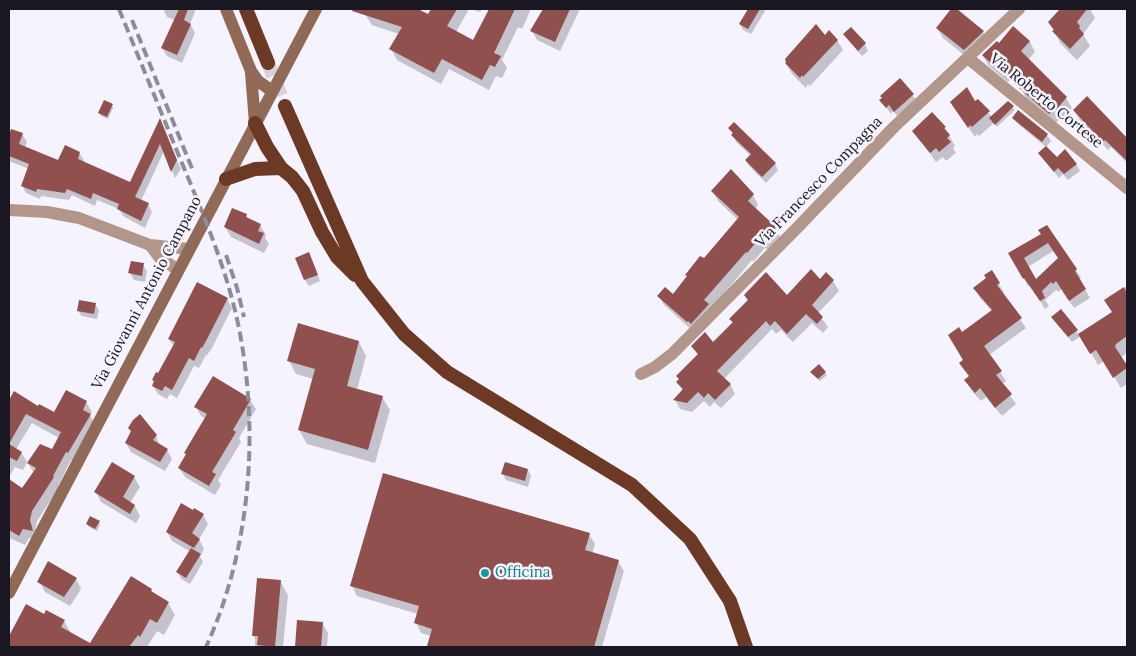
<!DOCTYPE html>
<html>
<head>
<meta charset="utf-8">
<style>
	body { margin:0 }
	#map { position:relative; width:1136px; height:656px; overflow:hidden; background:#f5f3fe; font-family:Lora,serif }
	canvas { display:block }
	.frame { position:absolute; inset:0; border:10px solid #191721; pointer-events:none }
</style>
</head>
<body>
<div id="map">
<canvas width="1136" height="656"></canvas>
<div class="frame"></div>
</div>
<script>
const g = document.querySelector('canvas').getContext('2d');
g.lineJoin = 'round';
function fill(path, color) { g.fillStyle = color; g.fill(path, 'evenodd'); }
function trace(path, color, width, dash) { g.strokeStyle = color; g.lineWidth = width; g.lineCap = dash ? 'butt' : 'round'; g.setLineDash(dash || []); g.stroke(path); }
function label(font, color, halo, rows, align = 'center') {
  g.font = font + ' Lora,serif'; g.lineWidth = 5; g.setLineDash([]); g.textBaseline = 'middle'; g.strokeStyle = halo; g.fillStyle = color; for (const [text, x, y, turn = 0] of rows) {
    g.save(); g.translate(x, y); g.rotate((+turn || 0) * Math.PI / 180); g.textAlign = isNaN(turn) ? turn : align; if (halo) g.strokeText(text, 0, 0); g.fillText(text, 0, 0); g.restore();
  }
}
fill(new Path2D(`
	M 163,9 L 196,9 L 190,24 L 195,33 L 182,63 L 167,56 L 162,48 L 175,20 L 167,17 Z
	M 365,9 L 415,9 L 428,16 L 432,9 L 469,9 L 456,32 L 473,41 L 489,23 L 495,9 L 531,9 L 522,29 L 518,27 L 502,60 L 507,68 L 502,78 L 496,76 L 489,90 L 449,69 L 441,84 L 397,60 L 391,49 L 399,34 L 372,25 L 365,14 Z
	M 470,9 L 482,9 L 480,12 Z
	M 544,9 L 580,9 L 560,51 L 537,40 L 532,31 Z
	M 750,9 L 764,9 L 765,11 L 751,34 L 743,30 L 740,24 Z
	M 951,9 L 955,9 L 983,32 L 989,42 L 970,60 L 943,38 L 937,28 Z
	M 1061,9 L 1090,9 L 1095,18 L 1083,34 L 1090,46 L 1077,60 L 1060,43 L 1050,22 Z
	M 1013,27 L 1030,42 L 1035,52 L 1028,60 L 1066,98 L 1072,108 L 1062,120 L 1060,118 L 1056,123 L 1026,99 L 1022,90 L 1010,80 L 1008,82 L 989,66 L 983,56 L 999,45 Z
	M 844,35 L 865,44 L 868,51 L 862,56 Z
	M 825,37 L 837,40 L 843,50 L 810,86 L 808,84 L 806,88 L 792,74 L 786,64 Z
	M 900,80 L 917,101 L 899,118 L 893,111 L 891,114 L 881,100 Z
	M 978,100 L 992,117 L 1008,103 L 1015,110 L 997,127 L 994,123 L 979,136 L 977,134 L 975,137 L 958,112 Z
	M 112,105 L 113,108 L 108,119 L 101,116 L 99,113 Z
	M 1074,110 L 1126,138 L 1127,137 L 1127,163 L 1111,147 L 1108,150 L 1079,119 Z
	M 932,114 L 945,128 L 955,146 L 953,148 L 956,153 L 946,161 L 943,157 L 936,162 L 914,131 Z
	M 1014,118 L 1047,135 L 1051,141 L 1046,147 L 1056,159 L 1076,164 L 1080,171 L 1068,180 L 1063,174 L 1059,178 L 1039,153 L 1046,147 L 1018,124 Z
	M 160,121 L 181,169 L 175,178 L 164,151 L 141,201 L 148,204 L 152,212 L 145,228 L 123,216 L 119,209 L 97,200 L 95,206 L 72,195 L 69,200 L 41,196 L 40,199 L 26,193 L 22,185 L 29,169 L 9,161 L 9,139 L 11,131 L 22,134 L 27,142 L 25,147 L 59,162 L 79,153 L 84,160 L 83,163 L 131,184 Z
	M 730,128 L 775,164 L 778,170 L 766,183 L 750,167 L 746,161 L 751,156 L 736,142 Z
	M 713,192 L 753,195 L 758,205 L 755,209 L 775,227 L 780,237 L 768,250 L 765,248 L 753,262 L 752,260 L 693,331 L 664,305 L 659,296 L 673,296 L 738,220 L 718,201 Z
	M 246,215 L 249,220 L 260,225 L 266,235 L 265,238 L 269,244 L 264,253 L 231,237 L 225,227 Z
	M 1042,235 L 1076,270 L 1081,278 L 1079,279 L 1090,298 L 1074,308 L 1061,289 L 1059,292 L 1056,290 L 1045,300 L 1049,306 L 1045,309 L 1030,285 L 1028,286 L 1010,254 ZM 1053,251 L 1059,259 L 1035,281 L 1028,267 Z
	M 312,260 L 320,281 L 309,286 L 305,280 Z
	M 143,265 L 147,271 L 145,282 L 134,280 L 130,273 Z
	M 826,274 L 833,281 L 839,291 L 818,313 L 828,327 L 823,333 L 812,323 L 793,342 L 781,330 L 776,334 L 772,329 L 724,379 L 730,384 L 735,394 L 721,408 L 714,402 L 710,407 L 704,401 L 692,412 L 680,409 L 675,400 L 683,391 L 677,382 L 698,356 L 693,347 L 713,344 L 733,324 L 730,319 L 748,301 L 745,295 L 787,297 L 820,281 Z
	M 999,284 L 1004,293 L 1002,294 L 1026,328 L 989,355 L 1006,381 L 1002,384 L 1016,404 L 1002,416 L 986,397 L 981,401 L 971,390 L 966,380 L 970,377 L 961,363 L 964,360 L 962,334 L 992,311 L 980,298 L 975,289 Z
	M 1127,286 L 1127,352 L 1121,358 L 1127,368 L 1127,384 L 1121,388 L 1104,361 L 1098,365 L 1081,336 L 1072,342 L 1057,323 L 1076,331 L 1079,335 L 1113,313 L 1106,301 Z
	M 227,299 L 232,308 L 212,348 L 207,355 L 206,355 L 199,368 L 194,366 L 177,398 L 170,394 L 167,399 L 158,394 L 153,386 L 174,347 L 169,339 Z
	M 95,304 L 99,310 L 97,319 L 82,316 L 78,311 Z
	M 359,342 L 366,356 L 357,390 L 382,397 L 390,410 L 375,463 L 307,444 L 299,430 L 313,379 L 296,374 L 289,361 Z
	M 819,366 L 827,375 L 820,381 L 814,375 Z
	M 15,393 L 38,407 L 54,414 L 86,402 L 92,412 L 90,415 L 95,425 L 74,462 L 71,460 L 58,486 L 59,488 L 37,521 L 35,531 L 37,540 L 29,538 L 25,545 L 9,538 L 9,480 L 23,490 L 34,473 L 28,463 L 52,451 L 59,438 L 32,423 L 16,449 L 21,452 L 27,462 L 23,470 L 15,467 L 9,477 L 9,403 Z
	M 250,400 L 256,409 L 239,438 L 241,442 L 218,480 L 221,485 L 215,495 L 185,477 L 179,468 L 206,419 L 201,416 L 196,407 Z
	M 156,436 L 160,446 L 167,450 L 172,459 L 165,471 L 131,452 L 126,443 Z
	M 113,464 L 134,477 L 140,487 L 130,503 L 135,506 L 140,516 L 136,523 L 101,502 L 96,492 Z
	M 528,470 L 531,476 L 528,487 L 506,480 L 503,474 Z
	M 203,515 L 208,524 L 199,539 L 204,549 L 200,556 L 203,562 L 190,584 L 181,579 L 178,572 L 191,552 L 172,541 L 167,532 Z
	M 99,522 L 100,525 L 97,531 L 89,527 L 87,524 Z
	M 589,534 L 595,544 L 592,554 L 618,561 L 624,571 L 602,647 L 429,647 L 428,645 L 431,636 L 421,633 L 416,623 L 418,614 L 357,596 L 352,586 Z
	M 76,579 L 81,589 L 70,606 L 45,592 L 39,581 Z
	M 280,581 L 288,595 L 283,647 L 255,647 L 255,639 L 253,635 Z
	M 151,590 L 154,594 L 168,603 L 175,615 L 164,635 L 157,631 L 147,647 L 9,647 L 9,639 L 26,606 L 45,616 L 64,621 L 71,633 L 90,644 Z
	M 322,623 L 328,633 L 327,647 L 332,647 L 297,647 Z`), '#0003');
fill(new Path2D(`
	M 179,9 L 188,9 L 184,20 L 191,24 L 177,55 L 161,48 Z
	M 353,9 L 418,9 L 428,14 L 431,9 L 457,9 L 447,26 L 473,40 L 489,9 L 515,9 L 494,53 L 501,56 L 495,67 L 490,65 L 482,80 L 442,59 L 434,73 L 389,49 L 402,27 L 352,11 Z
	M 543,9 L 570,9 L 555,42 L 530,31 Z
	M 748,9 L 760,9 L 748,29 L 739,24 Z
	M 951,9 L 957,9 L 984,31 L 964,50 L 936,28 Z
	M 1060,9 L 1087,9 L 1077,22 L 1080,26 L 1079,28 L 1084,34 L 1070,49 L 1052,31 L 1054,30 L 1048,22 Z
	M 816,24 L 825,35 L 829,30 L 838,40 L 803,77 L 802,75 L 800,78 L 785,63 L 786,62 L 785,59 Z
	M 1013,26 L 1030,41 L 1021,51 L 1067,97 L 1056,110 L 1054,109 L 1049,114 L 1019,88 L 1021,86 L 1004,71 L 1002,73 L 982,55 L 997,41 L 999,43 Z
	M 851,27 L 866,43 L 858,51 L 843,34 Z
	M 900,78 L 914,94 L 894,112 L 889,105 L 886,108 L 879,100 L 882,98 L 880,96 Z
	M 967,87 L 975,101 L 978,99 L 990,111 L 972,127 L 970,125 L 968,128 L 950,102 Z
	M 1087,96 L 1127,138 L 1127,161 L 1105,140 L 1103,142 L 1073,110 Z
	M 104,100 L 113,104 L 107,117 L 98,113 Z
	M 1008,101 L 1014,106 L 995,125 L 989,118 Z
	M 1018,110 L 1048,134 L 1042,142 L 1012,118 Z
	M 932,112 L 946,127 L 944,128 L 950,135 L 947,138 L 951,142 L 939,152 L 936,148 L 930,153 L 912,131 Z
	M 160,118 L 177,160 L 171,172 L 160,144 L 135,197 L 149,203 L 141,221 L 117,209 L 119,204 L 93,193 L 91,199 L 67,189 L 65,193 L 37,189 L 36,192 L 21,186 L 29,164 L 9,156 L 9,135 L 11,129 L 23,133 L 19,144 L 58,160 L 65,145 L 80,152 L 78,159 L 130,182 Z
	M 734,122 L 776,163 L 762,177 L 745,160 L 751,154 L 731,135 L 733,133 L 728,128 Z
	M 1046,146 L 1057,157 L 1065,149 L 1077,164 L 1064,174 L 1058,168 L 1054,172 L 1038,153 Z
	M 731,169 L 754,194 L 748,201 L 776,227 L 762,242 L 759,239 L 747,253 L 746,252 L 704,300 L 709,304 L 691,324 L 688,321 L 687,322 L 657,296 L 665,287 L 673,294 L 687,276 L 685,275 L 700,256 L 704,258 L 739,217 L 711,191 Z
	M 232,208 L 247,214 L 246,217 L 261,224 L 258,231 L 264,233 L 259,244 L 224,227 Z
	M 1047,225 L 1077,269 L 1075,271 L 1086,289 L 1069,301 L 1056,281 L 1053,284 L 1051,282 L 1042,291 L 1045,298 L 1040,301 L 1024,278 L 1023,279 L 1008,253 L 1041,234 L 1038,230 ZM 1048,243 L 1058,258 L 1036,279 L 1024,258 Z
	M 309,252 L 318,275 L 304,280 L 295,258 Z
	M 131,261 L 144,263 L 142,276 L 128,273 Z
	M 811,269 L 820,279 L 826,272 L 834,280 L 812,305 L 823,317 L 817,324 L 806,314 L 787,334 L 775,321 L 770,326 L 766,321 L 717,371 L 731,384 L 715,400 L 708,393 L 704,398 L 698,392 L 687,403 L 673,400 L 683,389 L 676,382 L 679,379 L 676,376 L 698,354 L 691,346 L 705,332 L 713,342 L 733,322 L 729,319 L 748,300 L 744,295 L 766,272 L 787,295 Z
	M 992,270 L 1000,283 L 997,285 L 1022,318 L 984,346 L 1002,371 L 996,375 L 1012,394 L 995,408 L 980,388 L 975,393 L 964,380 L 969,376 L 959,363 L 963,360 L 948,335 L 959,327 L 962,332 L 992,310 L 973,288 L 986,278 L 984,275 Z
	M 197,282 L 228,298 L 207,339 L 202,348 L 201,347 L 194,361 L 189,358 L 172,390 L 165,386 L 162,391 L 152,386 L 154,381 L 152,380 L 156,372 L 158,373 L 175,342 L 168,339 Z
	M 1124,287 L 1127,294 L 1127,336 L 1116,344 L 1115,347 L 1127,365 L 1127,368 L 1113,378 L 1096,350 L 1090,354 L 1078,334 L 1112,312 L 1104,300 Z
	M 79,300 L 96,303 L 94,314 L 77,311 Z
	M 1061,309 L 1078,330 L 1068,337 L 1051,317 Z
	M 298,323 L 359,341 L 347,386 L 383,396 L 368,450 L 298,430 L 315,369 L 287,361 Z
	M 819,364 L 826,372 L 818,379 L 810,372 Z
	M 213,376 L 251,399 L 233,430 L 236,432 L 212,472 L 216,474 L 209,486 L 178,468 L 186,454 L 184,453 L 207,414 L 194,407 Z
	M 66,390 L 87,401 L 83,410 L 91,414 L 68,453 L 66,452 L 53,476 L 54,477 L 32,511 L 30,520 L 33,531 L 23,529 L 19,536 L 9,530 L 9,479 L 22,488 L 36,468 L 27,463 L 40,444 L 52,449 L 61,432 L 26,414 L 9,444 L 9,400 L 14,391 L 38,406 L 39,404 L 54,412 Z
	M 140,414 L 157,435 L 153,440 L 168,449 L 160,462 L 125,443 L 131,431 L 128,428 L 133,420 Z
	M 9,444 L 22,452 L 17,461 L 9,457 Z
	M 112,462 L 135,476 L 123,497 L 135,505 L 130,514 L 94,492 Z
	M 505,462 L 528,469 L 525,481 L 501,474 Z
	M 383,473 L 590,533 L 585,550 L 619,560 L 594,647 L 432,647 L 427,646 L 432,629 L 414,623 L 419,606 L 350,586 Z
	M 181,503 L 193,510 L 194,508 L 204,514 L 192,533 L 200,539 L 194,548 L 166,532 Z
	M 90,516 L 100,521 L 95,529 L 86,524 Z
	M 191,548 L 201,554 L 186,578 L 176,572 Z
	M 48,561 L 77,578 L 64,597 L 37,582 Z
	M 131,576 L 152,589 L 151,591 L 169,602 L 157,623 L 150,619 L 140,637 L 138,635 L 129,647 L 9,647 L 9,636 L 26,604 L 44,614 L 46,610 L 65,620 L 61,627 L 90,643 Z
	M 257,578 L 281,580 L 275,647 L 257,645 L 258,636 L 252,636 Z
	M 297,620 L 323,622 L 321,647 L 295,647 Z`), '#8f504e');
trace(new Path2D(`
	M 268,63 L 285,106`), '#d4d2dd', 14, [14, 7]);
trace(new Path2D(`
	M 968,58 L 1127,188
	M 9,210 L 47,212 L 79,218 L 150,245 L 189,249
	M 150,245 L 159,257 L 178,270
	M 641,374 L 655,367 L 672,354 L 796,229 L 894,127 L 1019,9`), '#b2968a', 12);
trace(new Path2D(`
	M 226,9 L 251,71 L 258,81 L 272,91
	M 251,73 L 255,123
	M 9,593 L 316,9`), '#906957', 12);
trace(new Path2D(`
	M 246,9 L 268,63
	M 285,106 L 362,281 L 404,334 L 447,372 L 632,485 L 690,539 L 730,601 L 746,647
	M 255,123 L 267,147 L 281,168 L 292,177 L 303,191 L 322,232 L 337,257 L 355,275
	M 226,179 L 255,169 L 281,168`), '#6c3a24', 14);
trace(new Path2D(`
	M 119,9 C 139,58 159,107 179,156 C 204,216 230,276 241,339 C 259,441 249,553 206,647
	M 132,20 L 193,171
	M 226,255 L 237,288 L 244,317`), '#8e8c97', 4, [10, 5]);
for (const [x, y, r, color] of [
	[485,573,5,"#0f9aa8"]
]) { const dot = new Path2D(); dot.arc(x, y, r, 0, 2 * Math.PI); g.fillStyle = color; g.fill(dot); trace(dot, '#f5f3fe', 2); }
label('15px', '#191721', '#f5f3fe', [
	["Via Roberto Cortese",1046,101,39],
	["Via Francesco Compagna",819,182,-46],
	["Via Giovanni Antonio Campano",147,293,-62]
]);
label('15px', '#0d838f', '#f5f3fe', [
	["Officina",495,573]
], 'left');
</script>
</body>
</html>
